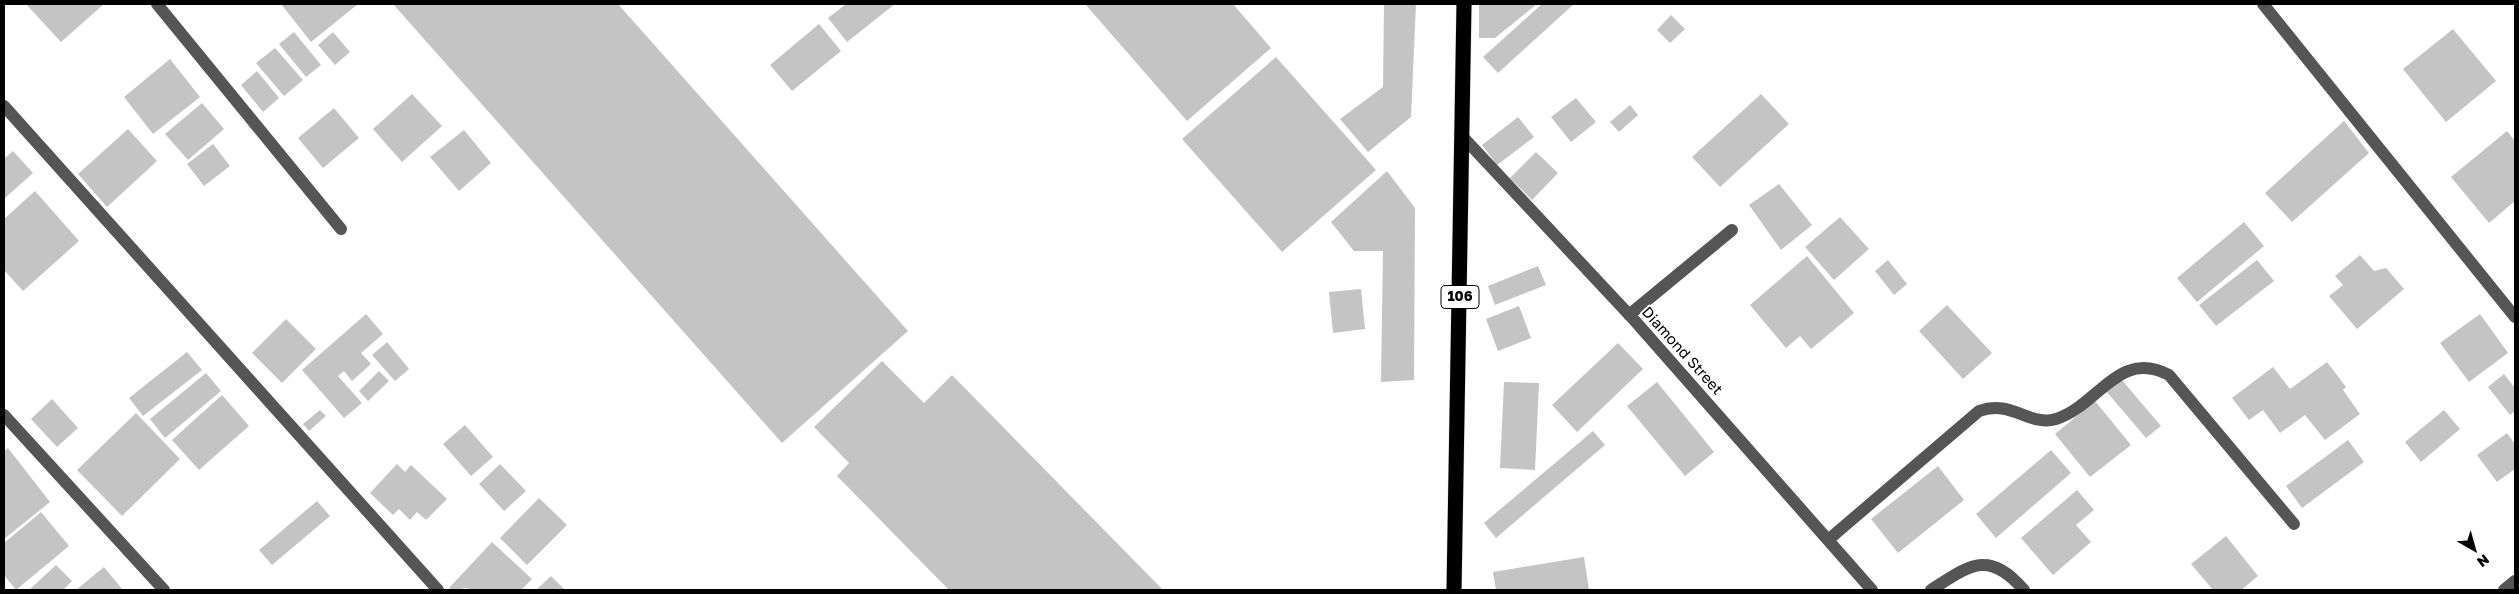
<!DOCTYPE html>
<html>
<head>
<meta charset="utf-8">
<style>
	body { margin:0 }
	#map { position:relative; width:2519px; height:594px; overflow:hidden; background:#fff; font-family:"Golos Text",sans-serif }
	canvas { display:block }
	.frame { position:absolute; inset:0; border:5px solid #000; pointer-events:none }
	.north { position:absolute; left:2449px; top:524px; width:50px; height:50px; -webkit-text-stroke:4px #fff; paint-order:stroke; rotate:142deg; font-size:14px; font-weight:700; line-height:20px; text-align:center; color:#000 }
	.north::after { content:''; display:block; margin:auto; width:18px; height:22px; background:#000; clip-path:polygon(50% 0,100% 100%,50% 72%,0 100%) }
</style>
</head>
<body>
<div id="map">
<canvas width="2519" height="594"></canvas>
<div class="frame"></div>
<div class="north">N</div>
</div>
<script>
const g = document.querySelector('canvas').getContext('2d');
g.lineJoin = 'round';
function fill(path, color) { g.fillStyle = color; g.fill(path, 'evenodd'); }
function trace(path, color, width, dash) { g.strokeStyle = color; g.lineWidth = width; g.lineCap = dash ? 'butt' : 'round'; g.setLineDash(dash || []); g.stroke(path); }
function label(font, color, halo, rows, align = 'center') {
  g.font = font + ' "Golos Text",sans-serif'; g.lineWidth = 4; g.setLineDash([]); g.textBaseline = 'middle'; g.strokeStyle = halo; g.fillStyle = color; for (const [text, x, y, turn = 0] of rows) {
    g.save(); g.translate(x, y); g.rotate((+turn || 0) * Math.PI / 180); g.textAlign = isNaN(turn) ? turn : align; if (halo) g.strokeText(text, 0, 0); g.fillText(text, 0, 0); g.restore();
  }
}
fill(new Path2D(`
	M 26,4 L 104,4 L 61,42 Z
	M 281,4 L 358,4 L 311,42 Z
	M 393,4 L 618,4 L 908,331 L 782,443 Z
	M 846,4 L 895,4 L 847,42 L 828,18 Z
	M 1085,4 L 1233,4 L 1271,48 L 1187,121 Z
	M 1384,4 L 1416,4 L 1411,117 L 1368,152 L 1340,119 L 1383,87 Z
	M 1479,4 L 1537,4 L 1495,38 L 1479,38 Z
	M 1542,4 L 1574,4 L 1498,73 L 1483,57 Z
	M 1671,15 L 1685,29 L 1670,43 L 1657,30 Z
	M 819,24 L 841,51 L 792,91 L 770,65 Z
	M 2453,29 L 2496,81 L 2446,122 L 2403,69 Z
	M 294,32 L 321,65 L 306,77 L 279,44 Z
	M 333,32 L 350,52 L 335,65 L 318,45 Z
	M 275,48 L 303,80 L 284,96 L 256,63 Z
	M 1276,57 L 1376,170 L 1282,252 L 1182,139 Z
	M 170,59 L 200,97 L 153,134 L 124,97 Z
	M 257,71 L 279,98 L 263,112 L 241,85 Z
	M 412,94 L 442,126 L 402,162 L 373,129 Z
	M 1761,94 L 1789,124 L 1720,187 L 1692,157 Z
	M 1576,98 L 1596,122 L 1571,142 L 1551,117 Z
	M 202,103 L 224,129 L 188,160 L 165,134 Z
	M 1630,105 L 1638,115 L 1619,132 L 1610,122 Z
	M 334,108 L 359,138 L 323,168 L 298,138 Z
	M 1518,117 L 1534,137 L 1497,165 L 1482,145 Z
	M 2344,121 L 2369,153 L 2292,222 L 2265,193 Z
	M 128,129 L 157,161 L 107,207 L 78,174 Z
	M 464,130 L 491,163 L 459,191 L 430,157 Z
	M 2507,131 L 2515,141 L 2515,201 L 2489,223 L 2451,177 Z
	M 213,144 L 230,166 L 204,186 L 187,164 Z
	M 13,151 L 33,173 L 4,199 L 4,159 Z
	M 1536,152 L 1558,173 L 1532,200 L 1510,178 Z
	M 1387,171 L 1415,208 L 1414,380 L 1381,382 L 1383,251 L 1354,251 L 1331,222 Z
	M 1779,184 L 1812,225 L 1781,250 L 1749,205 Z
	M 35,191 L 79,241 L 23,291 L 4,270 L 4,219 Z
	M 1840,217 L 1869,249 L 1834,280 L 1805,247 Z
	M 2244,222 L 2264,246 L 2197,302 L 2177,278 Z
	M 2360,255 L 2374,271 L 2386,268 L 2404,289 L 2357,329 L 2329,296 L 2343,285 L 2335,276 Z
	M 1807,256 L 1854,313 L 1811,349 L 1800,336 L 1786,348 L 1750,305 Z
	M 1888,260 L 1907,284 L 1894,295 L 1875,271 Z
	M 2257,260 L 2274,281 L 2216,326 L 2199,305 Z
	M 1538,266 L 1546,285 L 1495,305 L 1488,286 Z
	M 1361,289 L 1365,329 L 1333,333 L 1329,292 Z
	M 1947,305 L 1992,353 L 1963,379 L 1919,331 Z
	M 1519,306 L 1531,338 L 1498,351 L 1486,319 Z
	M 366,314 L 383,334 L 361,353 L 371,364 L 352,381 L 344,371 L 338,376 L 362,403 L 344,418 L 302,370 Z
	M 2480,314 L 2508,353 L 2469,382 L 2440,343 Z
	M 286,319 L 316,349 L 282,383 L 252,353 Z
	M 387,342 L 409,369 L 395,381 L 372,355 Z
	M 1618,343 L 1643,369 L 1577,432 L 1552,405 Z
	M 187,352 L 202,370 L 143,416 L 129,398 Z
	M 882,361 L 924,403 L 952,375 L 1163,590 L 949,590 L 837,476 L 849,463 L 814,427 Z
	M 2327,362 L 2346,387 L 2343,390 L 2360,414 L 2325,440 L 2305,415 L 2280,433 L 2263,410 L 2249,420 L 2232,398 L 2273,367 L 2290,389 Z
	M 379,371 L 389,381 L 368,401 L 359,391 Z
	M 206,373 L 221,391 L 165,438 L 150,419 Z
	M 2504,374 L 2515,388 L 2515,411 L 2510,415 L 2488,387 Z
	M 2121,379 L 2161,426 L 2146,438 L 2106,391 Z
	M 1504,382 L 1539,383 L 1535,470 L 1500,468 Z
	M 1657,382 L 1714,452 L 1685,476 L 1627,406 Z
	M 222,395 L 249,426 L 199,470 L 172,440 Z
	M 52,399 L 78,428 L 57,447 L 31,419 Z
	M 2095,401 L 2131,445 L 2090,477 L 2055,434 Z
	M 320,410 L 326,416 L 309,431 L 303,424 Z
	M 2444,410 L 2460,429 L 2421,462 L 2405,442 Z
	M 136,413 L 180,459 L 122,516 L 77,470 Z
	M 465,425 L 493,457 L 471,476 L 443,444 Z
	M 1593,431 L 1605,445 L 1496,538 L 1484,523 Z
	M 2507,433 L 2515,444 L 2515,469 L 2497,482 L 2477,455 Z
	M 2348,440 L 2364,462 L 2302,508 L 2286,486 Z
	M 8,448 L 50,502 L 4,539 L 4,451 Z
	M 2051,450 L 2071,473 L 1996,538 L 1976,514 Z
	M 397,464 L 405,472 L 411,465 L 447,499 L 426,520 L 417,512 L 410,520 L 399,509 L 393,515 L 370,493 Z
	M 500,464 L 526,491 L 504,511 L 479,484 Z
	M 1938,466 L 1964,500 L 1898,553 L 1871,519 Z
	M 2077,490 L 2094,510 L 2076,525 L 2091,542 L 2053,575 L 2021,538 Z
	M 539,498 L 567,525 L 527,565 L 500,538 Z
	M 317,501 L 330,516 L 272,565 L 259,550 Z
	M 41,512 L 69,546 L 16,590 L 4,575 L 4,543 Z
	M 2226,536 L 2258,576 L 2241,590 L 2213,590 L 2191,564 Z
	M 492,542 L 532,579 L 521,590 L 469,590 L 467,588 L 452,590 L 449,588 Z
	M 1584,557 L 1589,590 L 1496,590 L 1493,572 Z
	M 56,565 L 72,581 L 63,590 L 29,590 Z
	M 104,567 L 123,590 L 76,590 Z
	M 551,576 L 565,590 L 536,590 Z`), '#c4c4c4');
const highway = new Path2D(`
	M 1454,590 L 1464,4`);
trace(highway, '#dbdbdb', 16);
trace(new Path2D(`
	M 157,4 L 341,229
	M 2263,4 L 2515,317
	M 4,106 L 438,590
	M 1463,137 L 1635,321 L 1872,590
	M 1629,315 L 1732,230
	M 4,415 L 164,590
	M 1828,540 L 1979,411 C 2011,399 2030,427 2056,419 C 2098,406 2119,348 2169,375 L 2294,524
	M 1931,590 C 1970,565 1988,549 2024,590
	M 2504,590 L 2515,581`), '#555', 12);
trace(highway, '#000', 15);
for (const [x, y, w] of [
	[1460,297,38]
]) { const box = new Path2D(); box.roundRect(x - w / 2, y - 11.5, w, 23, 4); g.fillStyle = '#fff'; g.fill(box); trace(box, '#000', 1); }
label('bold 14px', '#000', null, [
	["106",1460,297]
]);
label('15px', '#000', '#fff', [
	["Diamond Street",1682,351,48]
]);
</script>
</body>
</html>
